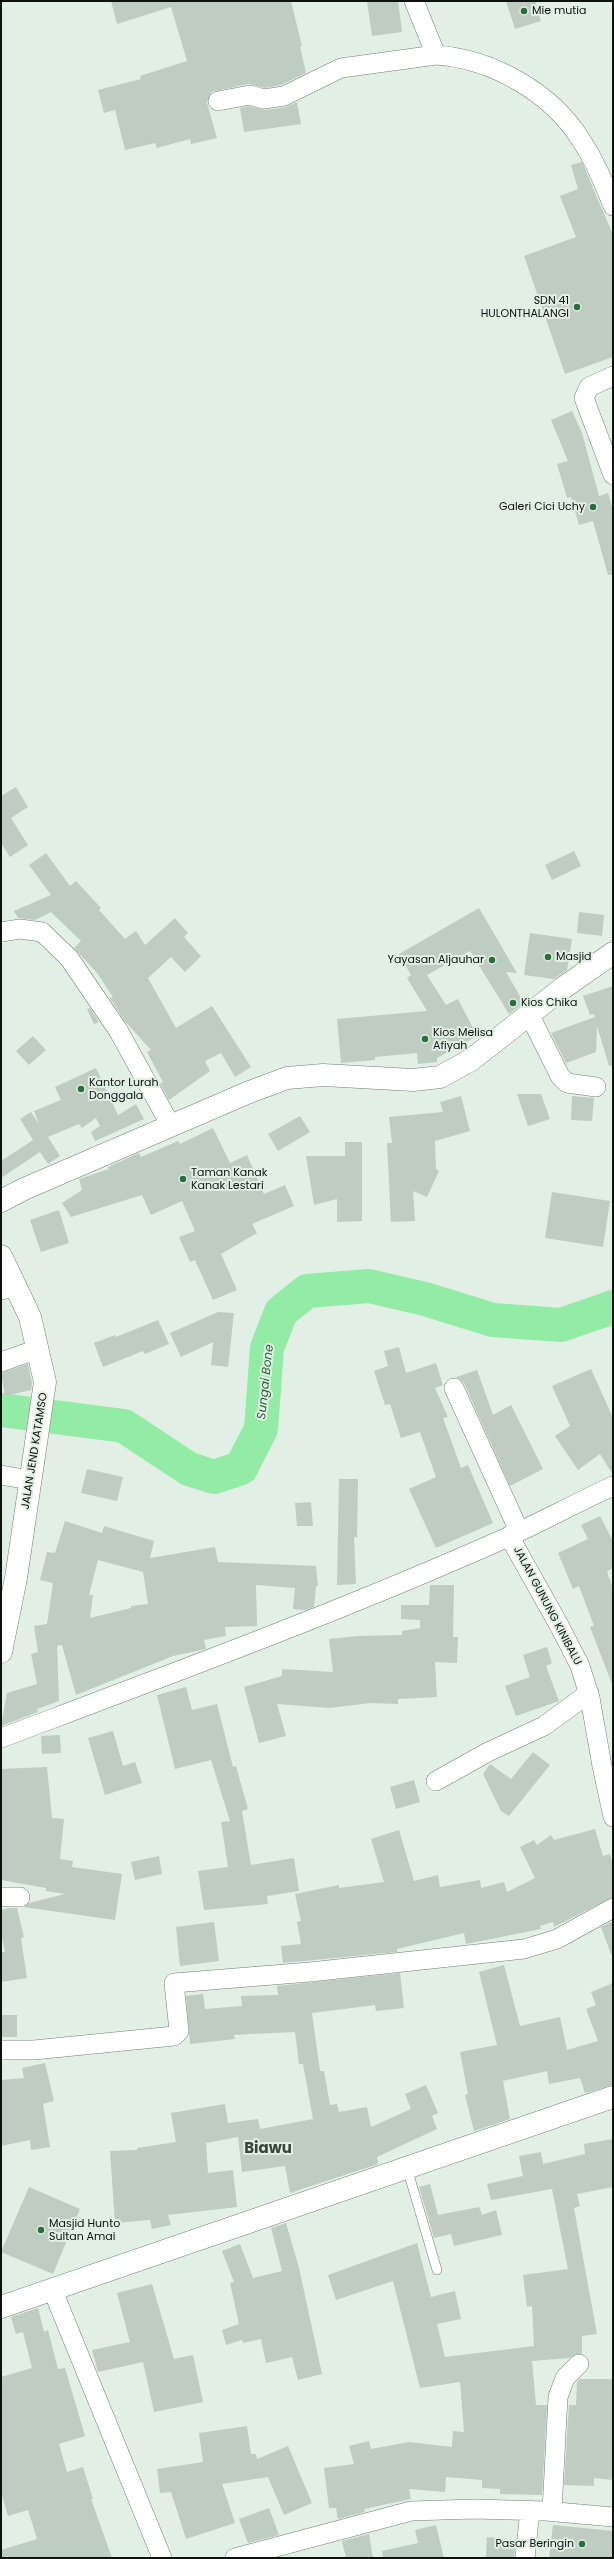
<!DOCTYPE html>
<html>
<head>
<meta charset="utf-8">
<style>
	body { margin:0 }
	#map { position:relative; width:614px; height:2559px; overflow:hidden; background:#e1efe4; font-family:Poppins,sans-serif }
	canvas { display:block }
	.frame { position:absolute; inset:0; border:2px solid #0d120e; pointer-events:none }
</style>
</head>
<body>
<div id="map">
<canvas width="614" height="2559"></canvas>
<div class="frame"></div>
</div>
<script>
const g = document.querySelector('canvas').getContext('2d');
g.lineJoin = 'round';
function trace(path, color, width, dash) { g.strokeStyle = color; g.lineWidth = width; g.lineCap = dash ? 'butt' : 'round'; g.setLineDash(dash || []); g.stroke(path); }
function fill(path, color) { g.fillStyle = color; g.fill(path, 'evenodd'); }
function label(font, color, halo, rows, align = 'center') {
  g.font = font + ' Poppins,sans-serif'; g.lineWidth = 4; g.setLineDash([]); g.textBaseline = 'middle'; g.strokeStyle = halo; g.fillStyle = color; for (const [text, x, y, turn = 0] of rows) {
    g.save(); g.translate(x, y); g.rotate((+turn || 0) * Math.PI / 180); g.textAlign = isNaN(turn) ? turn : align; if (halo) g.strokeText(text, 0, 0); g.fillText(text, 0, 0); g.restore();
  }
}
trace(new Path2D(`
	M 1,1410 L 124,1426 L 189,1469 L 214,1477 L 241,1468 L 261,1429 L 267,1348 L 281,1312 L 307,1291 L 369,1286 L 425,1299 L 493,1320 L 561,1325 L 613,1307`), '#93eca6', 34);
fill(new Path2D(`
	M 111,1 L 291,1 L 302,46 L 300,47 L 306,73 L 281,85 L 265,88 L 248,84 L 211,92 L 207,103 L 217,138 L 191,144 L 190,139 L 157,148 L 155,143 L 125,150 L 115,110 L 104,113 L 98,90 L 141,79 L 140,76 L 187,61 L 171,7 L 117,24 Z
	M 367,1 L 398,1 L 402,32 L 372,36 Z
	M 506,1 L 535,1 L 541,21 L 515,29 Z
	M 297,102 L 301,124 L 244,132 L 240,108 L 249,106 L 266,110 L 286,107 Z
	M 582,162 L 613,235 L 613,357 L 565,374 L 524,256 L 576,237 L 560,196 L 578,189 L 571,165 Z
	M 572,411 L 582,433 L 599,496 L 608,493 L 613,511 L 613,574 L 608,575 L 593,521 L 579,525 L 571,497 L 567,498 L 557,464 L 568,461 L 551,420 Z
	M 16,787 L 28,807 L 11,818 L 28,845 L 10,857 L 1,843 L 1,796 Z
	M 574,851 L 581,866 L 552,880 L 545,865 Z
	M 46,853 L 70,886 L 76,881 L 101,908 L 99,910 L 125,939 L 136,931 L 145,945 L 175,918 L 188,933 L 184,937 L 201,956 L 185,972 L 171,957 L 148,978 L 176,1028 L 212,1006 L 251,1067 L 235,1077 L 221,1053 L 205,1061 L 210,1071 L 169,1100 L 160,1084 L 163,1082 L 147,1052 L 151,1050 L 124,1020 L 110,998 L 113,997 L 97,973 L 74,948 L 81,941 L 51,912 L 35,920 L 18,918 L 14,911 L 51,895 L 29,865 Z
	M 479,908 L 517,973 L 506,972 L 524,1003 L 509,1014 L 470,951 L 427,975 L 446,1005 L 458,999 L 477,1036 L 437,1058 L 437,1062 L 418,1064 L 417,1053 L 375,1057 L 375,1060 L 341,1063 L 337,1019 L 427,1011 L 407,978 L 411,975 L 399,954 Z
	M 579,912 L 604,915 L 602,936 L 577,933 Z
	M 530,933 L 572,939 L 567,970 L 554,979 L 524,975 Z
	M 613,986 L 613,1065 L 609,1066 L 597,1026 L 596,1052 L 566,1063 L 551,1033 L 595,1017 L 594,1014 L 590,1015 L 583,996 Z
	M 90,1008 L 99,1022 L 94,1024 L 87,1009 Z
	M 33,1036 L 46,1050 L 29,1065 L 16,1051 Z
	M 96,1068 L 118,1115 L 136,1104 L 144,1119 L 95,1141 L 91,1132 L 100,1126 L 96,1118 L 82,1128 L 79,1124 L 48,1137 L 60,1156 L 48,1164 L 40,1152 L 1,1178 L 1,1161 L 33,1140 L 20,1119 L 31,1112 L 39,1124 L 34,1111 L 61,1100 L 55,1087 Z
	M 517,1094 L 541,1094 L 550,1119 L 528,1126 Z
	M 461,1096 L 470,1131 L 435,1141 L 436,1169 L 439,1171 L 427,1197 L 413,1191 L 415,1221 L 391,1222 L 387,1143 L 392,1143 L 389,1117 L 443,1112 L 440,1102 Z
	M 572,1096 L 594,1098 L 592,1121 L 571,1120 Z
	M 300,1116 L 310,1132 L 278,1151 L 268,1134 Z
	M 213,1128 L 230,1163 L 247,1155 L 264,1194 L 285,1185 L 294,1206 L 252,1224 L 257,1233 L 221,1254 L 237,1290 L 213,1300 L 195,1260 L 190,1262 L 179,1237 L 195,1231 L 182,1201 L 151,1215 L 142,1195 L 71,1217 L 62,1203 L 82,1190 L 79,1179 L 109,1169 L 108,1167 L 139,1153 L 141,1157 L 178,1141 L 180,1144 Z
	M 345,1142 L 362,1142 L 362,1221 L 337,1222 L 337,1199 L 314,1205 L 306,1156 L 345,1156 Z
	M 552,1192 L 610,1201 L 603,1247 L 545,1238 Z
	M 59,1210 L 69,1243 L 41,1252 L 30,1220 Z
	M 218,1312 L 234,1313 L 228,1367 L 211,1365 L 213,1342 L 181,1357 L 170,1333 Z
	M 158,1320 L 169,1344 L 145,1354 L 143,1351 L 103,1367 L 94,1343 L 115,1335 L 116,1337 Z
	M 399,1347 L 406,1373 L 436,1363 L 443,1385 L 435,1388 L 448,1417 L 443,1418 L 461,1468 L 468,1465 L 493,1523 L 436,1548 L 409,1489 L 436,1477 L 420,1432 L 401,1438 L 390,1404 L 385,1405 L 374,1371 L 388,1366 L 384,1351 Z
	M 28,1364 L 32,1383 L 31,1390 L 5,1396 L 1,1373 Z
	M 591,1369 L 613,1418 L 613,1475 L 600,1454 L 578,1470 L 555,1436 L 570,1426 L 552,1386 Z
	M 477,1370 L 493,1415 L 511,1405 L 543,1469 L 510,1486 L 464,1383 L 456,1377 Z
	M 87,1469 L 123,1477 L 117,1501 L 81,1493 Z
	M 339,1479 L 358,1479 L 357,1537 L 354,1537 L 356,1584 L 337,1585 Z
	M 311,1502 L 313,1526 L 297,1526 L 295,1503 Z
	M 600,1516 L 613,1541 L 613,1568 L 607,1572 L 613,1588 L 612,1684 L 590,1627 L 594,1626 L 579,1586 L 573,1589 L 558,1553 L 588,1539 L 581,1525 Z
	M 65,1521 L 102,1533 L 104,1526 L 154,1541 L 150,1558 L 215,1547 L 218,1562 L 316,1566 L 318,1586 L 316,1586 L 314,1607 L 306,1610 L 293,1609 L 295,1588 L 256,1585 L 257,1626 L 225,1627 L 226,1636 L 204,1640 L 206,1649 L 173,1656 L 76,1695 L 62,1645 L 57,1646 L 59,1701 L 37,1709 L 38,1712 L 1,1726 L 7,1693 L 37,1684 L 31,1654 L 38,1652 L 34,1626 L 47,1624 L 53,1583 L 40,1580 L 47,1552 L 55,1553 ZM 98,1560 L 143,1572 L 148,1604 L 131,1606 L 131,1608 L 90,1618 L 93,1595 L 89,1595 Z
	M 430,1585 L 454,1585 L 453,1637 L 458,1637 L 457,1663 L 435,1662 L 437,1697 L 398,1699 L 398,1704 L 370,1703 L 330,1708 L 277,1704 L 286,1736 L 259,1743 L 244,1687 L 282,1676 L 282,1669 L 333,1672 L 329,1639 L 358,1636 L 402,1635 L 402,1631 L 420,1628 L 420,1620 L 401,1619 L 401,1605 L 429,1605 Z
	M 547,1647 L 552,1663 L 546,1666 L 559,1701 L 516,1716 L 505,1686 L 530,1677 L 523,1655 Z
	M 186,1687 L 192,1710 L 217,1704 L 233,1767 L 236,1766 L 248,1809 L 242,1811 L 251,1865 L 294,1858 L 299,1891 L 267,1896 L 268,1904 L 204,1910 L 198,1871 L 228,1867 L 221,1822 L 230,1821 L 211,1760 L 175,1769 L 157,1695 Z
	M 113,1731 L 123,1766 L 135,1762 L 142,1783 L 105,1795 L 88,1738 Z
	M 60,1735 L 61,1753 L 42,1754 L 41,1736 Z
	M 533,1752 L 550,1765 L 509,1816 L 501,1811 L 483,1774 L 490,1764 L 511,1779 Z
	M 47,1767 L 52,1818 L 64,1819 L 60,1859 L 73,1861 L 72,1867 L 122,1874 L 115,1920 L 23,1907 L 29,1903 L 65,1894 L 46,1891 L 46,1888 L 1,1880 L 1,1769 Z
	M 414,1780 L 420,1802 L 396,1809 L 390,1787 Z
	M 595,1829 L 603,1856 L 610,1854 L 613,1865 L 613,1897 L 554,1927 L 553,1922 L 540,1926 L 541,1929 L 466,1944 L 464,1933 L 397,1949 L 397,1952 L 283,1963 L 281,1946 L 301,1944 L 297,1922 L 301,1921 L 295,1894 L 339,1885 L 339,1888 L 384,1882 L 371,1839 L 399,1830 L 414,1881 L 438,1875 L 440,1887 L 480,1880 L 481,1888 L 504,1882 L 507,1892 L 535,1878 L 520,1847 L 534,1840 L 537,1845 L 551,1835 L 554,1840 Z
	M 159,1856 L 162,1874 L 135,1880 L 131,1862 Z
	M 9,1908 L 17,1908 L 24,1937 L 21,1938 L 27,1978 L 1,1982 L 1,1952 L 5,1952 L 1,1933 L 1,1910 Z
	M 613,1921 L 613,1954 L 611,1954 L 601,1927 Z
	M 214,1922 L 219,1961 L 180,1966 L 176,1927 Z
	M 504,1965 L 520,2026 L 560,2017 L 567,2050 L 598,2041 L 586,2009 L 596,2005 L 591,1992 L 613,1983 L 613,2085 L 585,2093 L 580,2078 L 549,2084 L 547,2071 L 503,2081 L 510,2119 L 474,2131 L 465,2095 L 468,2094 L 460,2052 L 497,2045 L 479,1972 Z
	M 400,1973 L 404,2008 L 376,2011 L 375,2005 L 312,2013 L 320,2071 L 324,2071 L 330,2105 L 337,2104 L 339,2112 L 367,2107 L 371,2127 L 411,2109 L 405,2094 L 426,2085 L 438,2113 L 432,2116 L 437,2129 L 377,2157 L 378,2164 L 290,2193 L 285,2166 L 242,2172 L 238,2137 L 206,2143 L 208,2173 L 233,2170 L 237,2207 L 168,2215 L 171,2225 L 152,2229 L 150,2220 L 115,2223 L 110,2151 L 137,2150 L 137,2148 L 176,2142 L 171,2113 L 225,2104 L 228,2123 L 258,2119 L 260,2129 L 313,2119 L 303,2064 L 299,2064 L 295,2032 L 234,2035 L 235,2039 L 190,2044 L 186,1996 L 203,1994 L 205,2009 L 242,2006 L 241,1996 L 278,1995 L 277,1986 Z
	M 1,2015 L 17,2015 L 17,2037 L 1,2037 Z
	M 45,2063 L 54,2101 L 43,2104 L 50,2147 L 31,2150 L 30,2140 L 1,2146 L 1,2080 L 24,2078 L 22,2068 Z
	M 613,2139 L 613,2187 L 577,2194 L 580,2206 L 574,2208 L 597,2334 L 582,2336 L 582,2354 L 576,2354 L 569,2358 L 532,2361 L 536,2405 L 547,2405 L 542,2495 L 500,2494 L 500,2489 L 482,2488 L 482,2480 L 446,2477 L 445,2492 L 409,2489 L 411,2499 L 364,2509 L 365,2512 L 338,2519 L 336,2508 L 329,2508 L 324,2468 L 354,2464 L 349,2446 L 369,2441 L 371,2449 L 409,2442 L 452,2447 L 453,2431 L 464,2432 L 460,2382 L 420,2388 L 393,2281 L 336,2300 L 328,2275 L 417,2243 L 431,2297 L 455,2291 L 461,2319 L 437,2324 L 445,2357 L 534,2346 L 532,2306 L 527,2307 L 523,2275 L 568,2269 L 552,2189 L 491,2200 L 487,2184 L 523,2176 L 519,2156 L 541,2152 L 543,2164 L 585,2154 L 584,2144 Z
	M 430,2184 L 438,2215 L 479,2207 L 482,2215 L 496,2210 L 502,2235 L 454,2246 L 451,2234 L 434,2238 L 419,2187 Z
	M 29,2187 L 80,2209 L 53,2274 L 1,2252 Z
	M 286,2223 L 299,2268 L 322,2374 L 298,2380 L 292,2357 L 266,2363 L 261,2339 L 243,2343 L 242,2340 L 226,2345 L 222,2330 L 239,2324 L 230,2283 L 234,2282 L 222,2251 L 240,2244 L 253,2278 L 282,2271 L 271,2228 Z
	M 152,2284 L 174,2359 L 193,2355 L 203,2402 L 154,2412 L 143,2362 L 98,2372 L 92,2350 L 130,2342 L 117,2293 Z
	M 38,2308 L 44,2332 L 48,2330 L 58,2369 L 65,2368 L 85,2436 L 59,2444 L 67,2472 L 83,2467 L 93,2499 L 91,2499 L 112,2558 L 1,2558 L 1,2550 L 37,2539 L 28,2510 L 8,2516 L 1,2492 L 1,2377 L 32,2368 L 23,2332 L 16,2334 L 11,2317 Z
	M 580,2379 L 613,2379 L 613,2480 L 594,2478 L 594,2486 L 564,2485 L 569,2405 L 576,2405 L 577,2382 Z
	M 247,2426 L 251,2454 L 256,2454 L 257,2459 L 288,2446 L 312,2503 L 284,2515 L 268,2477 L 222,2484 L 235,2523 L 186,2539 L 171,2492 L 160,2493 L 157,2469 L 203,2462 L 199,2433 Z
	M 269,2508 L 279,2535 L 248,2543 L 239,2519 Z
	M 436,2525 L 444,2558 L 383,2558 L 382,2551 L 418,2543 L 415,2530 Z
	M 553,2525 L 613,2531 L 613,2558 L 549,2558 Z
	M 369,2534 L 373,2558 L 346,2558 L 342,2541 Z
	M 487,2537 L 516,2540 L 514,2558 L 486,2558 Z`), '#bfccc1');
const lane = new Path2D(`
	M 407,2168 L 437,2270`);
const street = new Path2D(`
	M 414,1 L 436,55 C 492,59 551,92 581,140 C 595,161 604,183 613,206
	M 218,101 L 250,95 L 264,99 L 284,96 L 341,68 L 436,55
	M 613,376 L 589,387 L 584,398 L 613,475
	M 1,932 L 20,929 L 42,932 L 69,958 L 118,1030 L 171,1126
	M 529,1014 L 560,1076 L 567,1083 L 596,1087
	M 1,1290 L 16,1287
	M 1,1362 L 38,1349
	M 454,1388 L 519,1531
	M 1,1475 L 30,1480
	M 509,1536 L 560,1627 L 580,1666 L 590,1698 L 602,1766 L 613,1817
	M 1,1738 C 171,1674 342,1611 508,1537 C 543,1521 578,1502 613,1486
	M 436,1781 L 488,1752 L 544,1726 L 589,1693
	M 1,1897 L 20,1897
	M 1,2050 L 34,2050 L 174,2036 L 179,2031 L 174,1983 L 310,1972 L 524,1949 L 557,1939 L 613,1908
	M 53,2291 L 162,2558
	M 552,2511 L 558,2397 L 565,2378 L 579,2364
	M 235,2558 L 411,2511 L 474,2509 L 546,2511 L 613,2517
	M 525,2558 L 530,2510`);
const secondary = new Path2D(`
	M 1,1201 L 24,1189 L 247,1093 L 287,1078 L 323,1075 L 413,1080 L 440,1077 L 471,1060 L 563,988 L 613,953
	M 1,1256 L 30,1317 L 45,1382 L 16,1578 L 1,1652
	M 1,2307 L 613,2097`);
trace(lane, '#727f74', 10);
trace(street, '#727f74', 20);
trace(secondary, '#727f74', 23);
trace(lane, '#fff', 9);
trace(street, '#fff', 19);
trace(secondary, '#fff', 22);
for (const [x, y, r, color] of [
	[524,11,4,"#276f3c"],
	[577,307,4,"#276f3c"],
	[593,507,4,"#276f3c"],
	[548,957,4,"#276f3c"],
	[492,960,4,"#276f3c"],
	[513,1003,4,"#276f3c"],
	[425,1039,4,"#276f3c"],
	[81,1089,4,"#276f3c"],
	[183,1179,4,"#276f3c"],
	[41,2230,4,"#276f3c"],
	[582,2544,4,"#276f3c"]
]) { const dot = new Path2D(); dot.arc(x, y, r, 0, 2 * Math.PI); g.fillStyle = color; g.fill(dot); trace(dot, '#e1efe4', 1.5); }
label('11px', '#0d120e', '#e1efe4', [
	["Mie mutia",532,11],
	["SDN 41",569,301,"right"],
	["HULONTHALANGI",569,314,"right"],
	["Galeri Cici Uchy",585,507,"right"],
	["Masjid",556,957],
	["Yayasan Aljauhar",484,960,"right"],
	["Kios Chika",521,1003],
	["Kios Melisa",433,1033],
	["Afiyah",433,1046],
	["Kantor Lurah",89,1083],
	["Donggala",89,1096],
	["Taman Kanak",191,1173],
	["Kanak Lestari",191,1186],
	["Masjid Hunto",49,2224],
	["Sultan Amai",49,2237],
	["Pasar Beringin",574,2544,"right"]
], 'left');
label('11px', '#0d120e', '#e1efe4', [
	["JALAN JEND KATAMSO",35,1451,-81],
	["JALAN GUNUNG KINIBALU",547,1606,62]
]);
label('italic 12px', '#225f33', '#e1efe4', [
	["Sungai Bone",266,1382,-84]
]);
label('bold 15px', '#39443b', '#e1efe4', [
	["Biawu",268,2149]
]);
</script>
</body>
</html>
